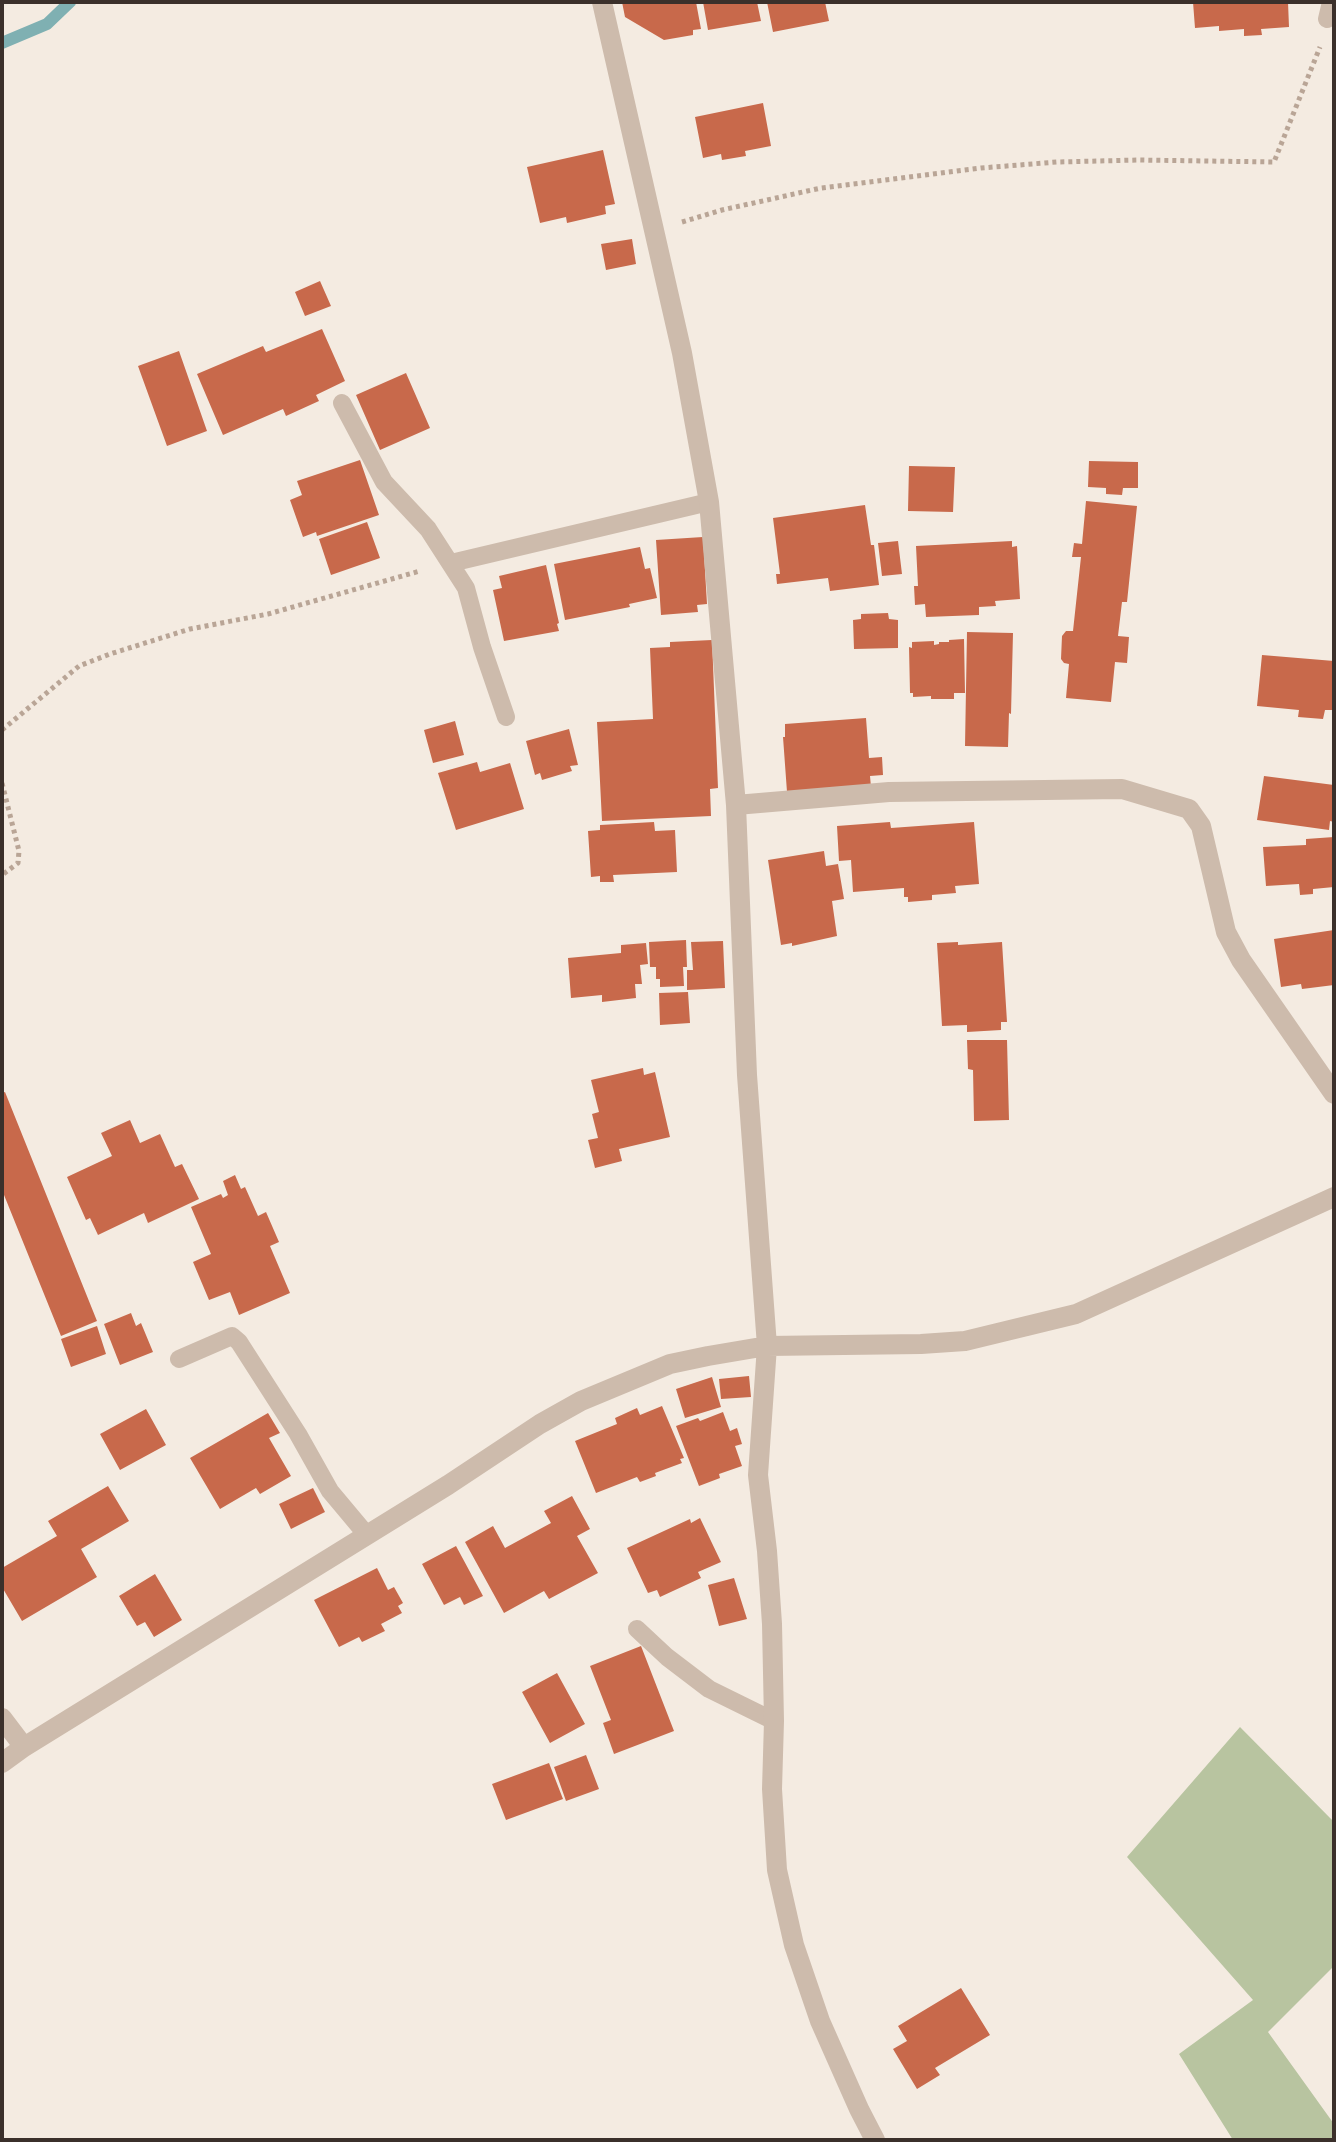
<!DOCTYPE html>
<html>
<head>
<meta charset="utf-8">
<style>
	body { margin:0 }
	#map { position:relative; width:1336px; height:2142px; overflow:hidden; background:#f4ebe1; font-family:"Roboto Condensed",sans-serif }
	canvas { display:block }
	.frame { position:absolute; inset:0; border:4px solid #3b302b; pointer-events:none }
</style>
</head>
<body>
<div id="map">
<canvas width="1336" height="2142"></canvas>
<div class="frame"></div>
</div>
<script>
const g = document.querySelector('canvas').getContext('2d');
g.lineJoin = 'round';
function fill(path, color) { g.fillStyle = color; g.fill(path, 'evenodd'); }
function trace(path, color, width, dash) { g.strokeStyle = color; g.lineWidth = width; g.lineCap = dash ? 'butt' : 'round'; g.setLineDash(dash || []); g.stroke(path); }
fill(new Path2D(`
	M 1240,1727 L 1334,1822 L 1334,1966 L 1268,2032 L 1334,2124 L 1334,2140 L 1233,2140 L 1179,2054 L 1253,2000 L 1127,1857 Z`), '#b8c4a0');
trace(new Path2D(`
	M 2,43 L 47,24 L 70,2`), '#7fb0b2', 12);
fill(new Path2D(`
	M 622,2 L 696,2 L 701,29 L 693,30 L 693,35 L 664,40 L 625,17 Z
	M 703,2 L 757,2 L 761,21 L 708,30 Z
	M 767,2 L 825,2 L 829,21 L 773,32 Z
	M 1193,2 L 1288,2 L 1289,27 L 1261,29 L 1262,35 L 1244,36 L 1244,29 L 1219,31 L 1219,26 L 1195,28 Z
	M 763,103 L 771,146 L 745,151 L 746,156 L 722,160 L 721,154 L 703,158 L 695,117 Z
	M 603,150 L 615,204 L 605,206 L 606,214 L 567,223 L 566,217 L 540,223 L 527,167 Z
	M 632,239 L 636,264 L 606,270 L 601,244 Z
	M 320,281 L 331,306 L 305,316 L 295,292 Z
	M 322,329 L 345,381 L 316,395 L 319,401 L 286,416 L 283,409 L 223,435 L 197,374 L 263,346 L 266,352 Z
	M 179,351 L 207,431 L 167,446 L 138,366 Z
	M 406,373 L 430,428 L 380,450 L 356,395 Z
	M 360,460 L 379,515 L 317,536 L 316,532 L 303,537 L 290,500 L 302,495 L 297,481 Z
	M 1089,461 L 1138,462 L 1138,488 L 1123,488 L 1122,495 L 1106,494 L 1106,488 L 1088,487 Z
	M 909,466 L 955,467 L 953,512 L 908,511 Z
	M 1086,501 L 1137,506 L 1127,602 L 1122,602 L 1118,636 L 1129,637 L 1127,663 L 1115,662 L 1111,702 L 1066,698 L 1069,664 L 1064,663 L 1061,659 L 1062,636 L 1066,631 L 1073,631 L 1081,557 L 1072,557 L 1074,543 L 1082,544 Z
	M 865,505 L 871,545 L 874,545 L 879,585 L 830,591 L 828,578 L 777,584 L 776,574 L 780,574 L 773,518 Z
	M 367,522 L 380,558 L 331,575 L 319,539 Z
	M 703,537 L 707,604 L 697,605 L 698,612 L 661,615 L 656,540 Z
	M 898,541 L 902,574 L 882,576 L 878,543 Z
	M 1012,541 L 1012,547 L 1017,546 L 1020,599 L 995,601 L 996,606 L 979,607 L 979,615 L 926,617 L 925,604 L 915,605 L 914,586 L 918,586 L 916,546 Z
	M 640,547 L 645,569 L 650,568 L 657,598 L 629,604 L 630,607 L 565,620 L 554,564 Z
	M 546,565 L 559,623 L 557,624 L 559,631 L 504,641 L 493,590 L 502,588 L 499,576 Z
	M 888,613 L 889,619 L 898,620 L 898,648 L 854,649 L 853,620 L 861,619 L 861,614 Z
	M 967,632 L 1013,633 L 1011,714 L 1009,713 L 1008,747 L 965,746 Z
	M 964,639 L 965,693 L 954,693 L 954,699 L 931,699 L 931,696 L 913,697 L 913,693 L 910,693 L 909,647 L 912,648 L 912,642 L 934,641 L 934,645 L 939,644 L 939,642 L 949,642 L 949,640 Z
	M 712,640 L 718,788 L 710,789 L 711,816 L 602,821 L 597,722 L 653,719 L 650,648 L 670,647 L 670,642 Z
	M 1262,655 L 1334,661 L 1334,710 L 1325,710 L 1323,719 L 1298,717 L 1299,710 L 1257,706 Z
	M 866,718 L 869,758 L 882,757 L 883,775 L 870,776 L 871,787 L 787,792 L 783,737 L 785,737 L 785,724 Z
	M 455,721 L 464,755 L 433,763 L 424,730 Z
	M 569,729 L 578,765 L 570,766 L 572,771 L 542,780 L 540,773 L 535,775 L 526,741 Z
	M 477,762 L 480,772 L 510,763 L 524,809 L 456,830 L 438,773 Z
	M 1264,776 L 1334,785 L 1334,822 L 1330,821 L 1329,830 L 1257,820 Z
	M 654,822 L 655,831 L 675,830 L 677,872 L 613,875 L 614,882 L 600,882 L 600,876 L 591,877 L 588,831 L 600,830 L 600,825 Z
	M 890,822 L 891,828 L 974,822 L 979,884 L 955,886 L 956,893 L 932,895 L 932,900 L 908,902 L 908,897 L 904,897 L 904,888 L 853,892 L 851,860 L 839,861 L 837,826 Z
	M 1334,837 L 1334,887 L 1313,889 L 1313,894 L 1300,895 L 1299,884 L 1266,886 L 1263,847 L 1306,845 L 1306,839 Z
	M 824,851 L 826,866 L 838,864 L 844,899 L 832,901 L 837,936 L 792,946 L 792,943 L 781,945 L 768,860 Z
	M 1334,930 L 1334,985 L 1302,989 L 1301,984 L 1281,987 L 1274,939 Z
	M 686,940 L 687,967 L 683,967 L 684,986 L 660,987 L 660,979 L 656,979 L 656,967 L 650,967 L 649,942 Z
	M 723,941 L 725,988 L 687,990 L 687,970 L 693,970 L 691,942 Z
	M 958,942 L 958,945 L 1002,942 L 1007,1022 L 1001,1022 L 1001,1030 L 967,1032 L 967,1025 L 942,1026 L 937,943 Z
	M 646,943 L 648,964 L 640,965 L 642,984 L 635,984 L 636,998 L 602,1002 L 602,995 L 571,998 L 568,958 L 621,953 L 621,945 Z
	M 688,992 L 690,1023 L 660,1025 L 659,993 Z
	M 967,1040 L 1007,1040 L 1009,1120 L 974,1121 L 973,1070 L 968,1069 Z
	M 643,1068 L 644,1075 L 655,1072 L 670,1137 L 619,1149 L 622,1161 L 595,1168 L 588,1140 L 598,1138 L 592,1114 L 599,1112 L 591,1080 Z
	M 5,1092 L 97,1321 L 61,1336 L 2,1190 L 2,1093 Z
	M 130,1120 L 140,1143 L 160,1134 L 175,1167 L 182,1164 L 199,1199 L 148,1223 L 144,1213 L 98,1235 L 90,1218 L 86,1220 L 67,1177 L 112,1156 L 101,1133 Z
	M 235,1175 L 241,1189 L 245,1187 L 258,1216 L 266,1212 L 279,1242 L 270,1246 L 290,1293 L 239,1315 L 230,1292 L 209,1300 L 193,1262 L 211,1254 L 191,1207 L 221,1194 L 223,1198 L 228,1195 L 223,1181 Z
	M 131,1313 L 136,1326 L 141,1323 L 153,1352 L 120,1365 L 104,1324 Z
	M 97,1326 L 106,1354 L 71,1367 L 61,1339 Z
	M 749,1376 L 751,1397 L 721,1399 L 719,1379 Z
	M 712,1377 L 721,1407 L 685,1418 L 676,1389 Z
	M 662,1406 L 684,1458 L 680,1459 L 682,1463 L 655,1473 L 656,1476 L 640,1482 L 637,1477 L 596,1493 L 575,1441 L 617,1424 L 615,1418 L 637,1408 L 640,1415 Z
	M 146,1409 L 166,1445 L 120,1470 L 100,1434 Z
	M 723,1412 L 730,1431 L 737,1428 L 742,1444 L 735,1446 L 742,1466 L 719,1474 L 720,1478 L 699,1486 L 676,1426 L 698,1418 L 700,1421 Z
	M 268,1413 L 280,1433 L 269,1438 L 291,1476 L 260,1494 L 256,1488 L 220,1509 L 190,1458 Z
	M 108,1486 L 129,1521 L 81,1549 L 97,1577 L 22,1621 L 2,1587 L 2,1568 L 57,1536 L 48,1521 Z
	M 313,1488 L 325,1512 L 291,1529 L 279,1504 Z
	M 572,1496 L 590,1529 L 577,1536 L 598,1573 L 549,1599 L 544,1591 L 504,1613 L 465,1542 L 493,1526 L 505,1548 L 551,1523 L 544,1511 Z
	M 700,1518 L 721,1562 L 698,1572 L 701,1578 L 660,1597 L 657,1590 L 648,1593 L 627,1548 L 690,1519 L 691,1523 Z
	M 456,1546 L 483,1596 L 464,1605 L 460,1597 L 444,1605 L 422,1564 Z
	M 377,1568 L 388,1590 L 394,1587 L 403,1603 L 398,1606 L 402,1613 L 381,1624 L 385,1631 L 362,1642 L 359,1637 L 339,1647 L 314,1600 Z
	M 155,1574 L 182,1620 L 154,1637 L 145,1622 L 137,1626 L 119,1596 Z
	M 734,1578 L 747,1619 L 719,1626 L 708,1585 Z
	M 641,1646 L 674,1731 L 614,1754 L 603,1723 L 611,1720 L 590,1666 Z
	M 557,1673 L 585,1724 L 550,1743 L 522,1692 Z
	M 586,1755 L 599,1789 L 566,1801 L 554,1767 Z
	M 549,1763 L 563,1799 L 506,1820 L 492,1784 Z
	M 961,1988 L 990,2035 L 935,2068 L 940,2075 L 917,2089 L 893,2049 L 907,2041 L 898,2026 Z`), '#c8694b');
trace(new Path2D(`
	M 682,222 L 722,210 L 821,188 L 981,168 L 1057,162 L 1139,160 L 1274,162 L 1320,47
	M 2,730 L 79,666 L 110,654 L 190,629 L 268,614 L 420,571
	M 2,783 L 19,851 L 18,863 L 2,875`), '#b9a596', 5, [4, 4]);
trace(new Path2D(`
	M 1327,19 L 1331,2
	M 342,403 L 384,482 L 428,529 L 466,588 L 482,647 L 506,717
	M 451,563 L 709,502
	M 179,1359 L 232,1336 L 239,1342 L 298,1434 L 330,1491 L 366,1534
	M 637,1629 L 667,1657 L 709,1689 L 774,1721`), '#cdbbac', 18);
trace(new Path2D(`
	M 602,2 L 682,353 L 709,502 L 736,805 L 747,1075 L 767,1346 L 758,1475 L 767,1551 L 772,1624 L 774,1721 L 772,1789 L 777,1870 L 794,1945 L 820,2021 L 859,2109 L 875,2140
	M 736,805 L 889,792 L 1122,789 L 1189,809 L 1201,826 L 1226,932 L 1241,960 L 1334,1094
	M 2,1718 L 24,1747
	M 2,1763 L 24,1747 L 448,1485 L 540,1424 L 581,1401 L 670,1364 L 708,1356 L 767,1346 L 921,1344 L 965,1341 L 1076,1314 L 1334,1197`), '#cdbbac', 20);
</script>
</body>
</html>
